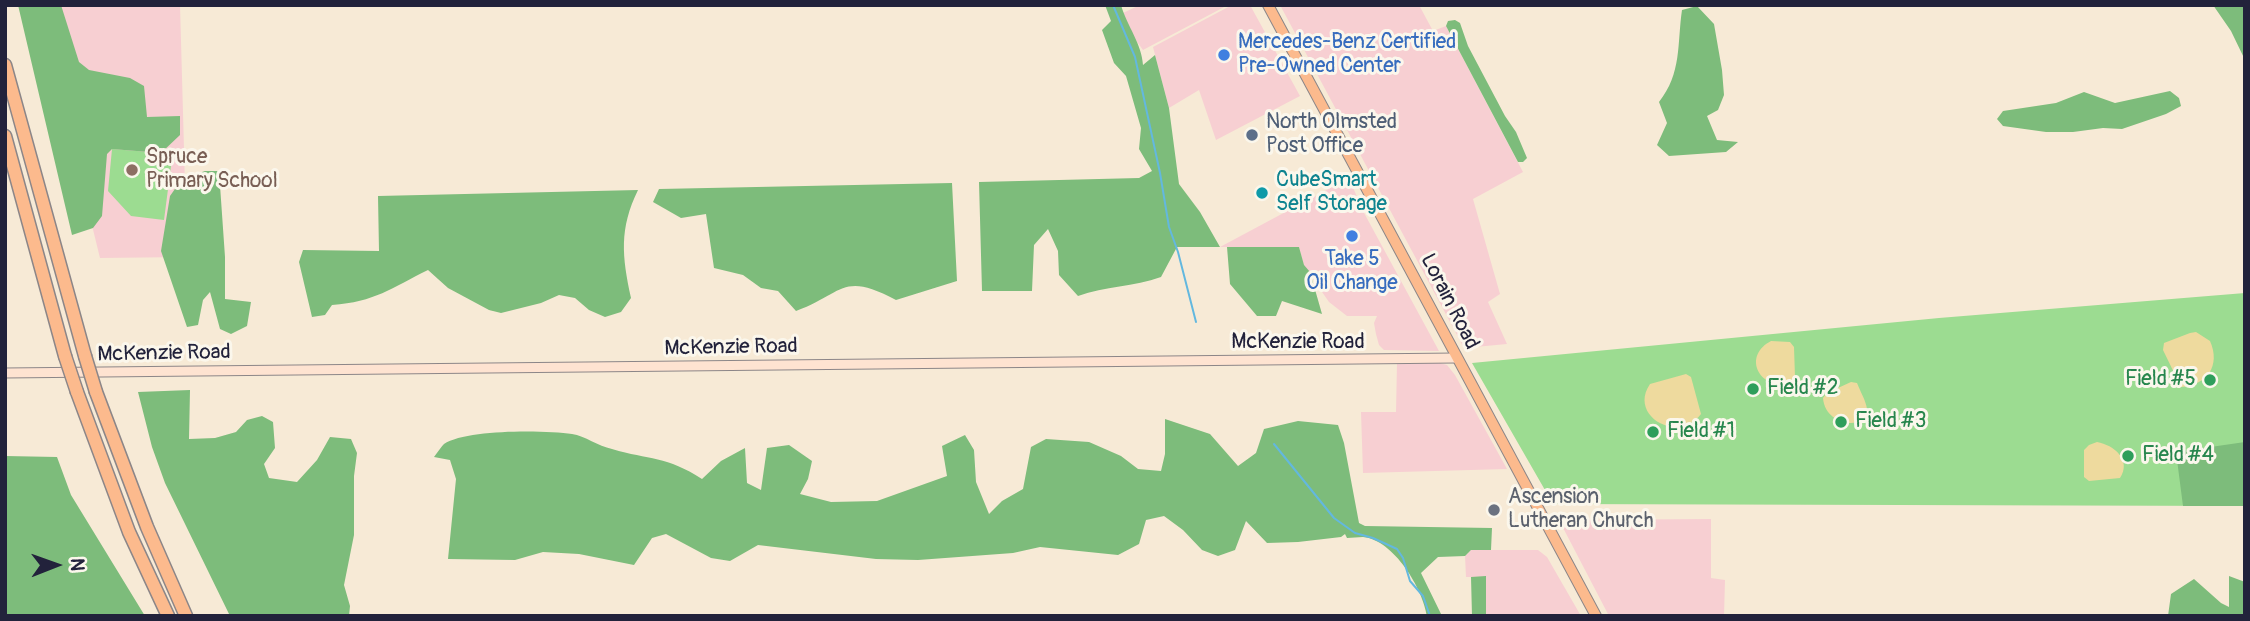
<!DOCTYPE html>
<html>
<head>
<meta charset="utf-8">
<style>
	body { margin:0 }
	#map { position:relative; width:2250px; height:621px; overflow:hidden; background:#f7ead6; font-family:Pangolin,sans-serif }
	canvas { display:block }
	.frame { position:absolute; inset:0; border:7px solid #22223b; pointer-events:none }
	.north { position:absolute; left:21px; top:530px; width:70px; height:70px; -webkit-text-stroke:5px #fbf7ec; paint-order:stroke; rotate:89deg; font-size:19px; font-weight:700; line-height:28px; text-align:center; color:#22223b }
	.north::after { content:''; display:block; margin:auto; width:24px; height:32px; background:#22223b; clip-path:polygon(50% 0,100% 100%,50% 72%,0 100%) }
</style>
</head>
<body>
<div id="map">
<canvas width="2250" height="621"></canvas>
<div class="frame"></div>
<div class="north">N</div>
</div>
<script>
const g = document.querySelector('canvas').getContext('2d');
g.lineJoin = 'round';
function fill(path, color) { g.fillStyle = color; g.fill(path, 'evenodd'); }
function trace(path, color, width, dash) { g.strokeStyle = color; g.lineWidth = width; g.lineCap = dash ? 'butt' : 'round'; g.setLineDash(dash || []); g.stroke(path); }
function label(font, color, halo, rows, align = 'center') {
  g.font = font + ' Pangolin,sans-serif'; g.lineWidth = 6; g.setLineDash([]); g.textBaseline = 'middle'; g.strokeStyle = halo; g.fillStyle = color; for (const [text, x, y, turn = 0] of rows) {
    g.save(); g.translate(x, y); g.rotate((+turn || 0) * Math.PI / 180); g.textAlign = isNaN(turn) ? turn : align; if (halo) g.strokeText(text, 0, 0); g.fillText(text, 0, 0); g.restore();
  }
}
fill(new Path2D(`
	M 48,5 L 180,5 L 187,257 L 100,258 L 64,111 Z
	M 1140,5 L 1228,5 L 1143,50 L 1132,35 L 1123,13 Z
	M 1232,5 L 1250,5 L 1300,96 L 1216,140 L 1199,90 L 1169,108 L 1153,47 Z
	M 1280,5 L 1419,5 L 1433,31 L 1446,26 L 1523,172 L 1473,199 L 1500,294 L 1488,302 L 1507,344 L 1464,348 Z
	M 1349,178 L 1363,211 L 1439,351 L 1384,350 L 1379,345 L 1376,334 L 1374,323 L 1377,316 L 1347,316 L 1329,302 L 1304,266 L 1299,247 L 1220,247 Z
	M 1436,362 L 1447,365 L 1455,375 L 1507,469 L 1363,473 L 1361,412 L 1396,412 L 1397,363 Z
	M 1711,519 L 1711,578 L 1725,580 L 1724,616 L 1609,616 L 1559,520 Z
	M 1471,550 L 1538,550 L 1547,557 L 1581,616 L 1486,616 L 1486,577 L 1466,577 L 1465,556 Z`), '#f7cfd2');
fill(new Path2D(`
	M 112,149 L 161,153 L 171,166 L 164,220 L 131,216 L 108,191 Z
	M 2245,293 L 2245,506 L 1553,504 L 1472,363 L 1939,318 Z`), '#9cdc91');
fill(new Path2D(`
	M 18,5 L 61,5 L 79,62 L 89,70 L 130,78 L 144,86 L 147,117 L 180,116 L 180,135 L 161,153 L 112,149 L 107,154 L 102,216 L 93,228 L 72,235 Z
	M 1105,5 L 1121,5 C 1127,26 1142,44 1143,65 L 1155,55 L 1169,108 L 1179,184 L 1200,212 L 1220,247 L 1177,247 L 1161,277 C 1134,287 1105,286 1078,296 L 1059,275 L 1058,251 L 1048,229 L 1034,245 L 1032,291 L 982,291 L 979,182 L 1139,178 L 1152,171 L 1139,149 L 1141,128 L 1126,76 L 1114,63 L 1102,30 L 1111,21 Z
	M 2213,5 L 2245,5 L 2245,60 L 2231,31 Z
	M 1697,6 L 1714,24 L 1722,70 L 1724,95 L 1718,110 L 1707,116 L 1717,140 L 1738,142 L 1726,152 L 1669,156 L 1657,145 L 1667,123 L 1659,102 C 1682,73 1677,44 1682,10 Z
	M 1455,20 L 1460,23 L 1468,46 L 1505,116 L 1516,132 L 1527,158 L 1523,162 L 1518,162 L 1446,26 L 1448,21 Z
	M 2170,91 L 2179,98 L 2181,106 L 2166,114 L 2122,129 L 2103,128 L 2073,132 L 2046,132 L 2003,126 L 1997,119 L 2003,111 L 2056,103 L 2084,92 L 2115,103 Z
	M 205,171 L 219,171 L 225,257 L 225,299 L 251,302 L 247,326 L 231,334 L 220,329 L 210,292 L 203,300 L 198,325 L 187,327 L 161,251 L 170,196 L 182,179 Z
	M 952,183 L 957,281 L 896,300 C 842,271 844,293 796,311 L 778,291 L 761,288 L 743,275 L 714,268 L 706,214 L 681,218 L 653,202 L 659,189 Z
	M 638,190 C 619,229 622,256 631,298 L 621,312 L 605,317 L 589,310 L 575,298 L 559,295 L 541,303 L 501,313 L 489,310 L 448,288 L 428,270 C 391,288 375,302 332,305 L 325,315 L 312,317 L 299,262 L 303,250 L 379,251 L 378,196 Z
	M 1227,247 L 1299,247 L 1304,265 L 1310,272 L 1322,314 L 1282,301 L 1276,316 L 1257,316 L 1230,284 Z
	M 190,390 L 189,439 L 215,438 L 236,432 L 247,420 L 262,416 L 273,422 L 275,448 L 264,464 L 269,478 L 297,482 L 317,460 L 330,437 L 351,439 L 357,453 L 354,476 L 354,535 L 344,585 L 350,606 L 349,616 L 230,616 L 165,483 L 152,447 L 138,392 Z
	M 1165,419 L 1210,434 L 1238,466 L 1256,453 L 1264,429 L 1298,421 L 1338,425 L 1344,443 L 1359,523 L 1365,526 L 1492,528 L 1491,550 L 1471,550 L 1465,556 L 1438,557 L 1421,573 L 1442,616 L 1427,616 C 1423,589 1394,540 1363,537 C 1358,537 1352,538 1347,538 L 1345,534 L 1341,537 L 1298,542 L 1267,543 L 1246,521 L 1235,550 L 1218,556 L 1202,550 L 1183,530 L 1164,516 L 1146,520 L 1139,544 L 1118,555 L 1040,547 L 1013,553 L 918,560 L 876,559 L 758,545 L 730,561 L 711,558 L 666,534 L 652,538 L 634,565 L 579,554 L 543,552 L 515,560 L 448,559 L 456,479 L 450,460 L 434,457 C 437,453 441,447 444,444 C 466,429 545,430 572,434 C 585,436 598,446 612,449 C 649,460 667,456 702,479 L 721,461 L 745,448 L 747,483 L 761,490 L 767,448 L 789,445 L 812,461 L 808,479 L 800,494 L 831,502 L 877,501 L 947,476 L 942,446 L 965,435 L 974,450 L 976,482 L 989,514 L 1002,501 L 1023,489 L 1031,447 L 1046,439 L 1089,442 L 1121,456 L 1138,469 L 1161,471 L 1165,454 Z
	M 2245,442 L 2245,506 L 2183,506 L 2176,452 Z
	M 5,456 L 57,457 L 71,495 L 145,616 L 5,616 Z
	M 1486,576 L 1486,616 L 1472,616 L 1471,577 Z
	M 2229,576 L 2245,582 L 2245,616 L 2168,616 L 2171,594 L 2194,579 L 2221,603 L 2229,607 Z`), '#7dbc7b');
fill(new Path2D(`
	M 2196,332 L 2210,341 C 2221,366 2207,385 2181,387 L 2163,350 L 2164,343 L 2190,333 Z
	M 1771,341 L 1790,342 L 1794,347 L 1795,377 C 1768,399 1737,359 1771,341 Z
	M 1686,374 L 1691,377 L 1701,414 C 1678,444 1628,416 1650,384 Z
	M 1851,382 L 1857,383 C 1860,391 1866,401 1867,409 C 1868,431 1825,427 1823,398 L 1827,393 Z
	M 2097,442 C 2114,445 2132,460 2120,478 L 2089,481 L 2084,477 L 2084,450 L 2089,445 Z`), '#eeda9e');
trace(new Path2D(`
	M 1113,5 L 1135,57 L 1160,173 L 1169,227 L 1178,252 L 1196,322
	M 1274,444 L 1334,518 L 1355,533 L 1373,538 L 1397,549 L 1403,558 L 1410,581 L 1423,596 L 1430,616`), '#63b8df', 2);
const secondary = new Path2D(`
	M 5,373 L 1456,358`);
const primary = new Path2D(`
	M 1268,5 L 1596,616`);
const highway = new Path2D(`
	M 5,65 L 85,356
	M 5,136 L 65,356
	M 77,392 L 129,532 L 168,616
	M 96,392 L 147,527 L 186,616`);
trace(secondary, '#8c8688', 11);
trace(primary, '#8c8688', 12);
trace(highway, '#8c8688', 15);
trace(secondary, '#fee3d1', 9);
trace(primary, '#fcba8d', 10);
trace(highway, '#fcba8d', 12);
const highwayBridge = new Path2D(`
	M 65,356 L 77,392
	M 85,356 L 96,392`);
trace(highwayBridge, '#8c8688', 15, []);
trace(highwayBridge, '#fcba8d', 12);
for (const [x, y, r, color] of [
	[1224,55,7,"#3f7fe0"],
	[1252,135,7,"#5c6f8a"],
	[132,170,7,"#8d6e63"],
	[1262,193,7,"#0f9aa8"],
	[1352,236,7,"#3f7fe0"],
	[2210,380,7,"#2e9e5b"],
	[1753,389,7,"#2e9e5b"],
	[1841,422,7,"#2e9e5b"],
	[1653,432,7,"#2e9e5b"],
	[2128,456,7,"#2e9e5b"],
	[1494,510,7,"#6b7280"]
]) { const dot = new Path2D(); dot.arc(x, y, r, 0, 2 * Math.PI); g.fillStyle = color; g.fill(dot); trace(dot, '#fbf7ec', 2.5); }
label('21px', '#366cbe', '#fbf7ec', [
	["Mercedes-Benz Certified",1238,43],
	["Pre-Owned Center",1238,67],
	["Take 5",1352,260,"center"],
	["Oil Change",1352,284,"center"]
], 'left');
label('21px', '#4e5e75', '#fbf7ec', [
	["North Olmsted",1266,123],
	["Post Office",1266,147]
], 'left');
label('21px', '#785e54', '#fbf7ec', [
	["Spruce",146,158],
	["Primary School",146,182]
], 'left');
label('21px', '#0d838f', '#fbf7ec', [
	["CubeSmart",1276,181],
	["Self Storage",1276,205]
], 'left');
label('21px', '#22223b', '#fbf7ec', [
	["Lorain Road",1449,302,63],
	["McKenzie Road",1298,343],
	["McKenzie Road",731,348,-1],
	["McKenzie Road",164,354,-1]
]);
label('21px', '#27864d', '#fbf7ec', [
	["Field #5",2196,380,"right"],
	["Field #2",1767,389],
	["Field #3",1855,422],
	["Field #1",1667,432],
	["Field #4",2142,456]
], 'left');
label('21px', '#5b616d', '#fbf7ec', [
	["Ascension",1508,498],
	["Lutheran Church",1508,522]
], 'left');
</script>
</body>
</html>
